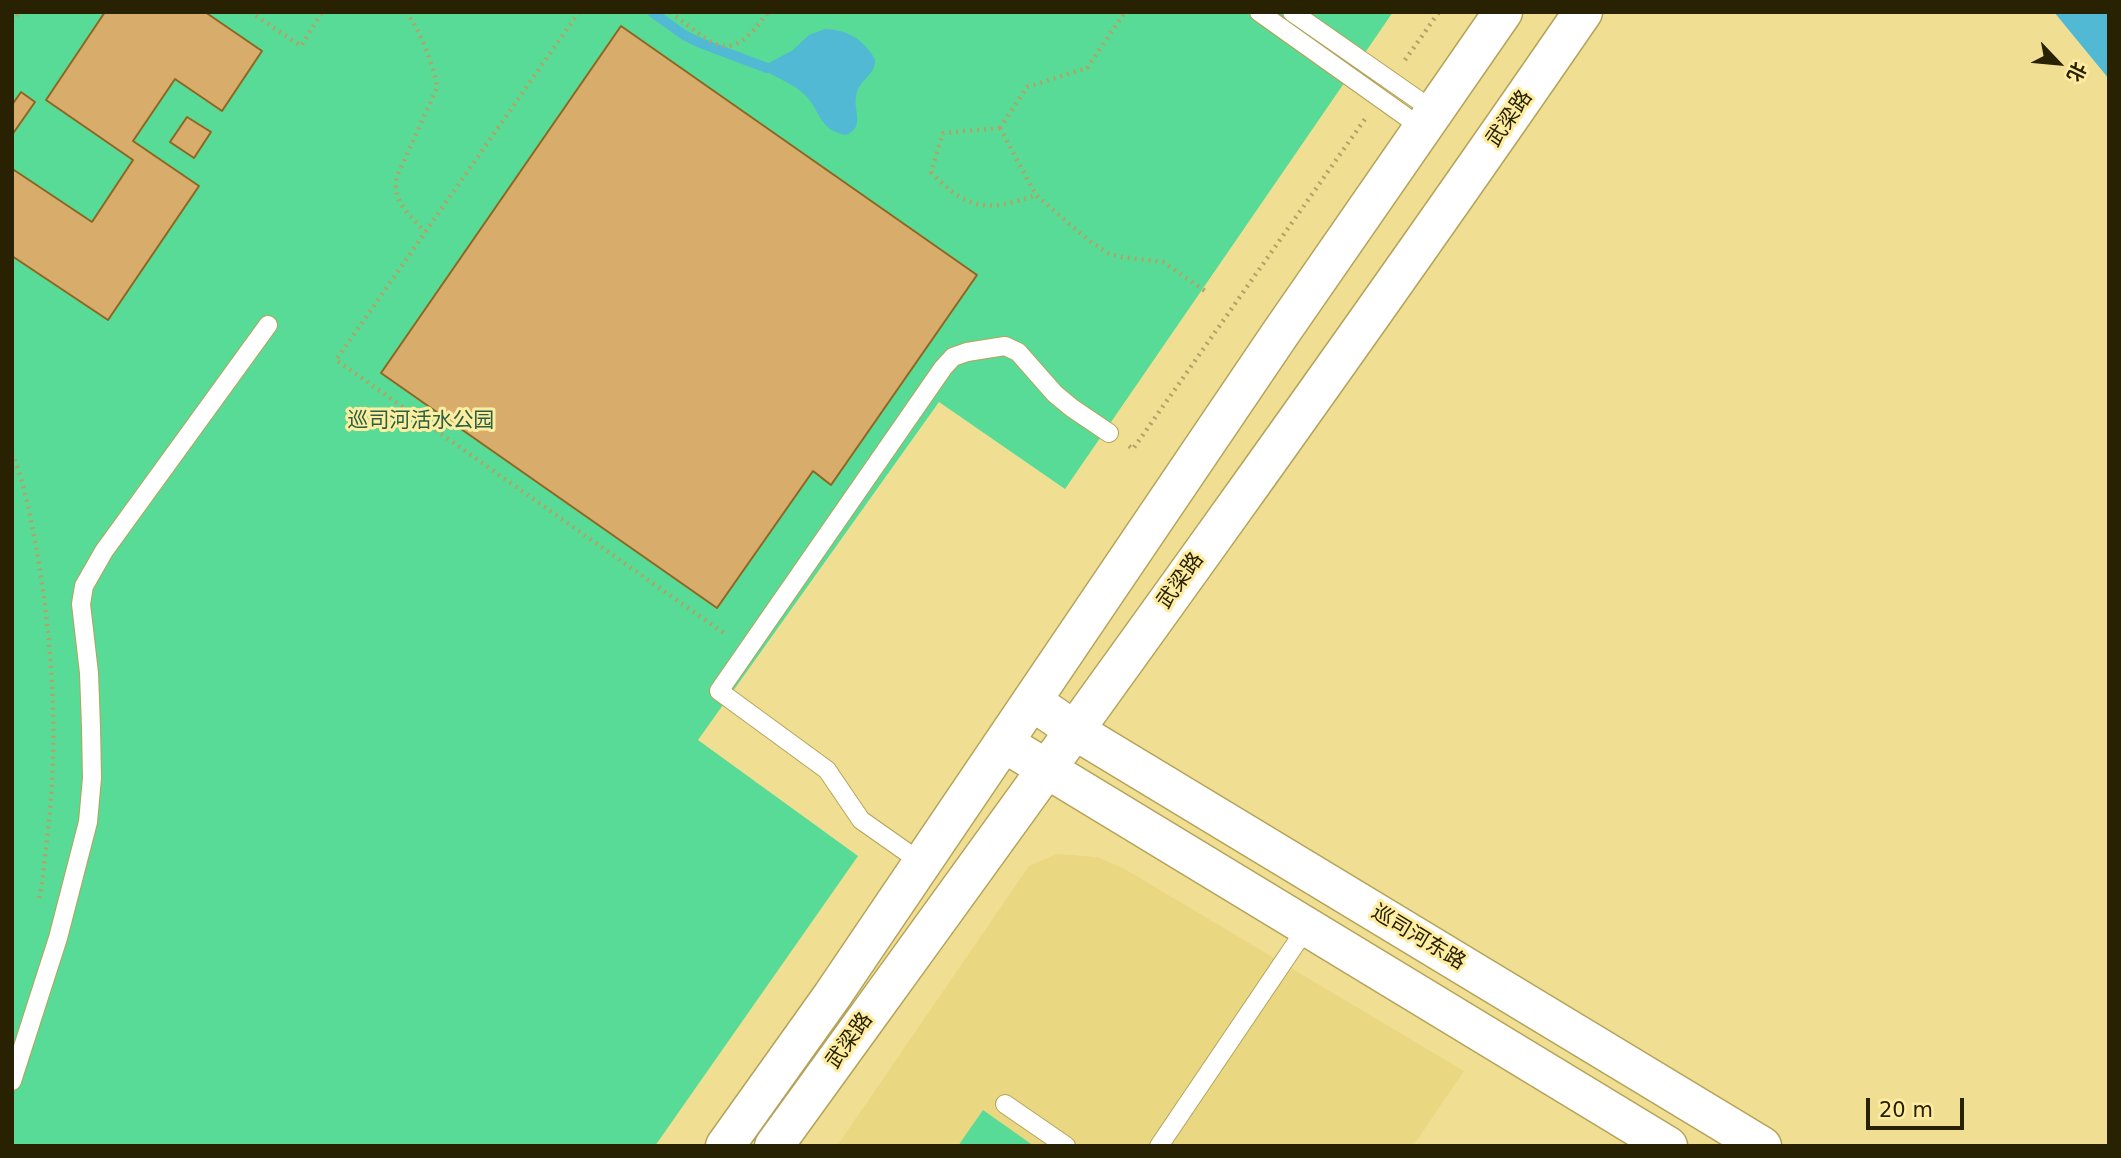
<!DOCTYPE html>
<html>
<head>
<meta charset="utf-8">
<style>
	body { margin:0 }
	#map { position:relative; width:2121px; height:1158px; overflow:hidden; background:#f0df93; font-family:"DejaVu Sans","Noto Sans SC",sans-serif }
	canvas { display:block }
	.frame { position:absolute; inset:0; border:14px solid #282102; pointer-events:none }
	.north { position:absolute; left:2023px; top:28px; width:70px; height:70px; -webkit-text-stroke:5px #feeda0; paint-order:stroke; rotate:116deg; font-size:19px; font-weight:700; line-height:28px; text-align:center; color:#282102 }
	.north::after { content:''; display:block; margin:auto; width:24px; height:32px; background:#282102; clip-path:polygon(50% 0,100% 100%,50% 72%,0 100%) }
	.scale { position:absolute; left:1866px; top:1098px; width:98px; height:32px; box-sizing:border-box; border:4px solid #282102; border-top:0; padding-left:9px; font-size:21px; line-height:24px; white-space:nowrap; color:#282102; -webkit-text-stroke:5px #feeda0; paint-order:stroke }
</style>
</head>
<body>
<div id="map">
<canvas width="2121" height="1158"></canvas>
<div class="frame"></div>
<div class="north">北</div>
<div class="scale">20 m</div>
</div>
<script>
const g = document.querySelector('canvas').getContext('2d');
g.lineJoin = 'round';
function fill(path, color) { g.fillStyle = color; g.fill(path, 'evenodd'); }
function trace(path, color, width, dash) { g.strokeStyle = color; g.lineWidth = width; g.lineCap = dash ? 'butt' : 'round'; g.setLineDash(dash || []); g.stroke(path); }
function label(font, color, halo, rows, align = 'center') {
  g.font = font + ' "DejaVu Sans","Noto Sans SC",sans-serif'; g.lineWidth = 6; g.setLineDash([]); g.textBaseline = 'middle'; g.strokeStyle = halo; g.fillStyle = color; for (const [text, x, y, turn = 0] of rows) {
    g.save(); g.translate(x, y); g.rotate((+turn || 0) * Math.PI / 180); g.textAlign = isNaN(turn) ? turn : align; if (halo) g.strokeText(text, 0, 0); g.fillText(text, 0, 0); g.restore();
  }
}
fill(new Path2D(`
	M 1057,854 L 1097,857 L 1123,868 L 1464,1071 L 1413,1146 L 837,1146 L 1029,866 Z`), '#e9d782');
fill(new Path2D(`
	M 12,12 L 1393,12 L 1065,489 L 939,402 L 698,740 L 858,856 L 655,1146 L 12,1146 Z
	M 983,1110 L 1034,1146 L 958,1146 Z`), '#58db97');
fill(new Path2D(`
	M 2054,12 L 2109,12 L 2109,79 Z
	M 825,29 C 848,30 863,39 875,59 C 876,74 861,79 857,92 C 851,109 867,126 846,135 C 818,130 821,110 804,94 C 793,84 780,79 767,72 L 767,64 L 793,50 L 809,35 Z`), '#51b9d3');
trace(new Path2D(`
	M 652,12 L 684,35 L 698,42 L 767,68`), '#51b9d3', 10);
const building = new Path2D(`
	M 105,12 L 205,12 L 262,51 L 222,111 L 175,79 L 133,141 L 199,186 L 108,320 L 12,256 L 12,173 L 14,170 L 92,222 L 133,160 L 46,100 Z
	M 621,26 L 977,275 L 831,485 L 813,471 L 717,608 L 381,373 Z
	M 21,92 L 35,102 L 12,135 L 12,105 Z
	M 187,117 L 211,132 L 194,158 L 170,142 Z`);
fill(building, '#d8ad6c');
trace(building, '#8e6621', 2);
const service = new Path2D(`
	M 1259,12 L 1422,128
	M 1292,12 L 1434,111
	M 922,863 L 861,820 L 827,770 L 719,691 L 943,368 L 953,357 L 967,352 L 1005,346 L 1018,352 L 1055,394 L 1072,408 L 1109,433
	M 12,1081 L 58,938 L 88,822 L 92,778 L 91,727 L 89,673 L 81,604 L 84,586 L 104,551 L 268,325
	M 1005,1104 L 1066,1146
	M 1159,1146 L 1307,927`);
const tertiary = new Path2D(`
	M 1032,701 L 1074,730 L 1762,1146
	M 1004,743 L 1668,1146`);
const secondary = new Path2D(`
	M 725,1146 L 832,996 L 1280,334 L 1503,12
	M 774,1146 C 1046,770 1320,394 1583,12`);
trace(service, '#b4a359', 20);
trace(tertiary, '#b4a359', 41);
trace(secondary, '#b4a359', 41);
trace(new Path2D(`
	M 250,12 L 301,46 L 322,12
	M 406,12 C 419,27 435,69 437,88 L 397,176 C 391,201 409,214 425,232
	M 579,12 L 336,360 L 725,634 L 726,632
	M 670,12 C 716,45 728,68 768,12
	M 12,21 L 20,12
	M 1405,60 L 1439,12
	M 1000,128 L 1036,195 L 1088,240 L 1108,253 L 1121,257 L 1163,262 L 1208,293
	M 1000,128 L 943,133 L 931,172 C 968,211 988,212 1036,195
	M 1000,128 L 1027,87 L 1087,68 L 1125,12
	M 1129,446 L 1133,449 L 1367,116
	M 12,453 C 24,482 30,515 36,546 C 53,643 59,742 47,840 C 44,859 44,879 39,898`), '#b1a365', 4.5, [2, 5]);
trace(service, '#fff', 18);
trace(tertiary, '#fff', 38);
trace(secondary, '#fff', 38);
label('21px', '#282102', '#feeda0', [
	["武梁路",1510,119,-55],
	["武梁路",1181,581,-54],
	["巡司河东路",1418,938,31],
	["武梁路",850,1041,-54]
]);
label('21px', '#286243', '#feeda0', [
	["巡司河活水公园",421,422]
]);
</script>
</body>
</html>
